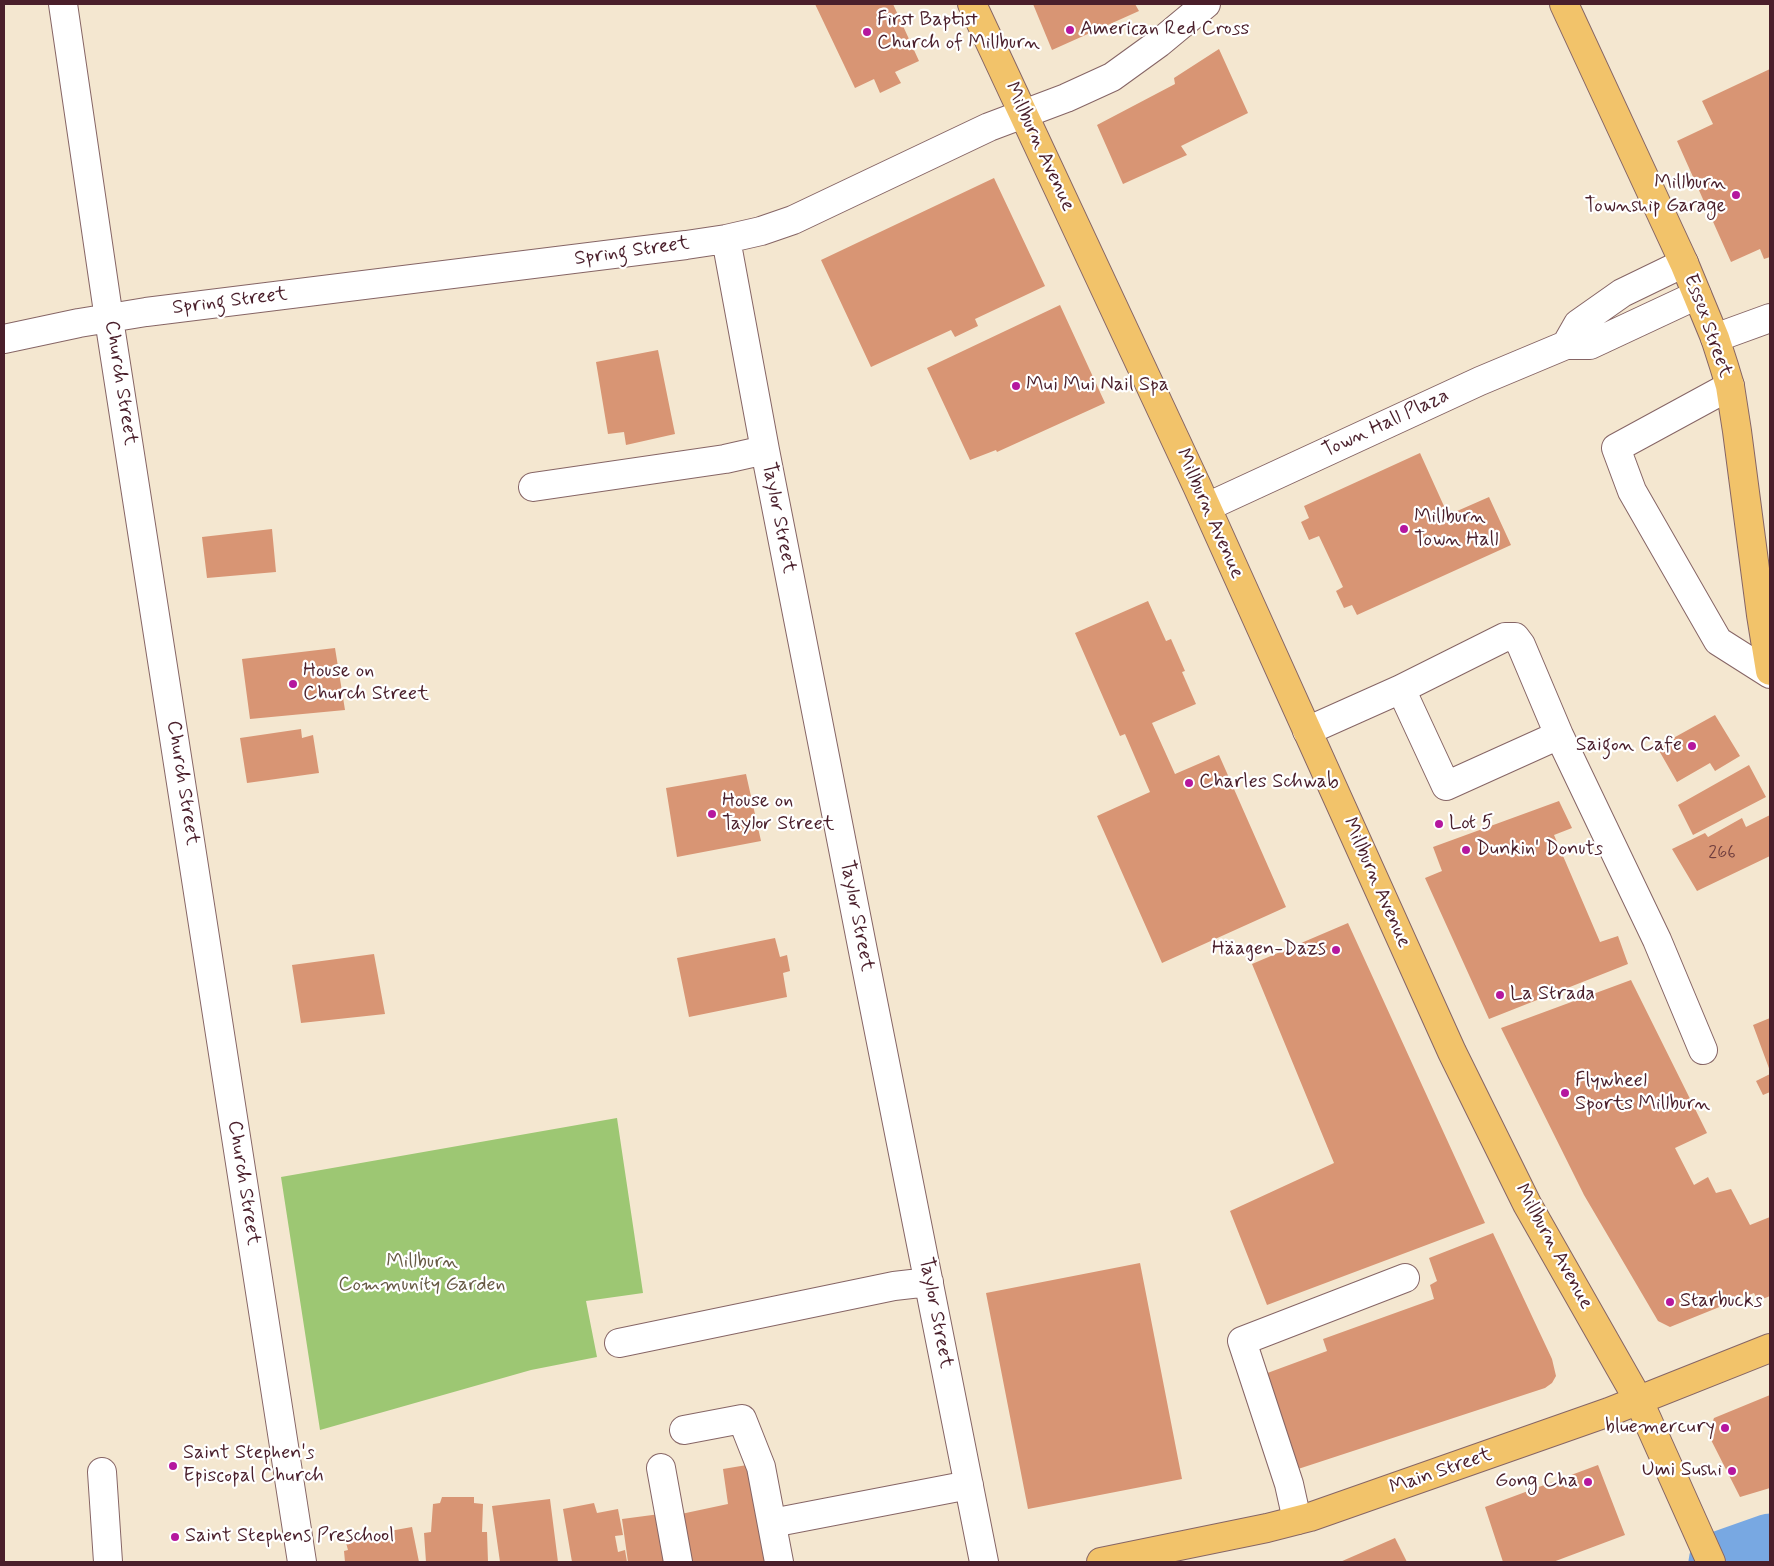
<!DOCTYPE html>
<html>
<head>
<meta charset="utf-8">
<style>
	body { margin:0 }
	#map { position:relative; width:1774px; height:1566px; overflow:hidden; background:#f4e7d0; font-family:Mynerve,sans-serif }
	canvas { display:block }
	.frame { position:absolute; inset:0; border:5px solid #4a1f2b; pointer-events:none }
</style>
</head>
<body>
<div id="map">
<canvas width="1774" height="1566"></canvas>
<div class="frame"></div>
</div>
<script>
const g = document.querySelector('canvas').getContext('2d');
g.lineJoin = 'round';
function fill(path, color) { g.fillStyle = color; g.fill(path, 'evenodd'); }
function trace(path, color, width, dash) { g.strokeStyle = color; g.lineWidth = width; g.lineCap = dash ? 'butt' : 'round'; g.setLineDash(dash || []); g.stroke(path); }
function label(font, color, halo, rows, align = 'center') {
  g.font = font + ' Mynerve,sans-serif'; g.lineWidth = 4.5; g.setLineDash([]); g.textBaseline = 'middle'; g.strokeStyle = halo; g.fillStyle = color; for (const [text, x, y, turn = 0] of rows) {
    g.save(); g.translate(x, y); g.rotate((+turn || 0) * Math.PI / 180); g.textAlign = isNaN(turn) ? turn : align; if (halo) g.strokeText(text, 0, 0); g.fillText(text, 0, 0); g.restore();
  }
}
fill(new Path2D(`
	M 617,1118 L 643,1293 L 586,1301 L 597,1357 L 531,1370 L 320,1430 L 281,1177 Z`), '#9dc773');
trace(new Path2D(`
	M 1719,1562 L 1770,1544`), '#78a8e2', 61);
fill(new Path2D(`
	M 815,4 L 893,4 L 919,61 L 895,72 L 901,83 L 880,93 L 874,79 L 855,88 Z
	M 1033,4 L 1135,4 L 1139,11 L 1052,50 Z
	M 1219,49 L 1248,113 L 1181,146 L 1187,155 L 1123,184 L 1097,125 L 1175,84 L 1174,78 Z
	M 1770,69 L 1770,257 L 1764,259 L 1760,249 L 1731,262 L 1677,141 L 1713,124 L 1702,101 Z
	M 994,178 L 1045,286 L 975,319 L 978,326 L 955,337 L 951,330 L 871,367 L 821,260 Z
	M 1060,305 L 1105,403 L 997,452 L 996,450 L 970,460 L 927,368 Z
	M 658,350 L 675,434 L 626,445 L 624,432 L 608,434 L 596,362 Z
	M 1420,453 L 1448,515 L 1489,497 L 1511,545 L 1357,615 L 1352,605 L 1344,608 L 1336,591 L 1343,587 L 1319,536 L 1309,540 L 1301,522 L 1309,518 L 1304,506 Z
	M 272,529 L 276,572 L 207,578 L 202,537 Z
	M 1148,601 L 1166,641 L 1171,639 L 1185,671 L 1182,672 L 1196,704 L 1152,723 L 1175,774 L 1219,755 L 1286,907 L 1162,963 L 1097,816 L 1150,792 L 1125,734 L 1120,736 L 1075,633 Z
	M 335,648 L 345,710 L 250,719 L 242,659 Z
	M 1715,715 L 1740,756 L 1715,771 L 1710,763 L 1677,782 L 1657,747 Z
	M 301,729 L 302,738 L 313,735 L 319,773 L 247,783 L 240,738 Z
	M 1749,765 L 1766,797 L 1693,835 L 1678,805 Z
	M 746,774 L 761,841 L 677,857 L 666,788 Z
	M 1559,801 L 1572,828 L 1554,835 L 1600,942 L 1618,936 L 1628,964 L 1489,1019 L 1425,878 L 1442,871 L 1433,847 Z
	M 1770,815 L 1770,856 L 1697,891 L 1672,849 L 1705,833 L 1708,837 L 1742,818 L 1746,827 Z
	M 1348,923 L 1485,1223 L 1267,1305 L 1230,1211 L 1334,1163 L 1252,964 Z
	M 775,938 L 780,957 L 787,955 L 790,971 L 783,973 L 787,997 L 689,1017 L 677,958 Z
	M 374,954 L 385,1014 L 301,1023 L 292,965 Z
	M 1631,980 L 1707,1133 L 1675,1148 L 1694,1185 L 1708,1177 L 1716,1193 L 1731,1189 L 1750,1225 L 1770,1217 L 1770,1296 L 1758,1301 L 1754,1293 L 1670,1327 L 1658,1321 L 1584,1195 L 1501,1028 Z
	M 1770,1018 L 1770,1071 L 1753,1025 Z
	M 1770,1074 L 1770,1092 L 1763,1095 L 1756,1081 Z
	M 1493,1233 L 1552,1359 L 1556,1376 L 1552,1383 L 1545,1388 L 1292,1471 L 1262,1375 L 1327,1351 L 1323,1339 L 1434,1299 L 1430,1285 L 1437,1281 L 1429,1258 Z
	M 1140,1263 L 1182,1479 L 1028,1509 L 986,1293 Z
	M 1770,1395 L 1770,1488 L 1740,1497 L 1708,1434 L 1714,1418 Z
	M 747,1465 L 768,1562 L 685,1562 L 681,1514 L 728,1504 L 723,1469 Z
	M 1598,1465 L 1625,1535 L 1553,1562 L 1503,1562 L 1485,1507 Z
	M 442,1497 L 474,1497 L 474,1503 L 483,1504 L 482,1532 L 487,1532 L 488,1562 L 426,1562 L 424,1533 L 431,1532 L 433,1504 L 440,1503 Z
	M 550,1499 L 558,1562 L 500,1562 L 492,1506 Z
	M 594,1503 L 597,1513 L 618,1509 L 623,1535 L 615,1536 L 618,1552 L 625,1550 L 627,1562 L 572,1562 L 563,1509 Z
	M 660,1514 L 667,1562 L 628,1562 L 622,1519 Z
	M 412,1527 L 419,1562 L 345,1562 L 344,1551 L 348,1550 L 345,1539 Z
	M 1395,1538 L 1407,1562 L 1340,1562 Z`), '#d89574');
const minor = new Path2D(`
	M 63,4 L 109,319 L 302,1562
	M 726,239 L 765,450 L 864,956 L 984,1562
	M 1715,338 L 1770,318
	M 4,339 L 79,323 L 146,312 L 686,245 L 726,239 L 761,231 L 793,220 L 989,127 L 1066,98 L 1112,77 L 1159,43 L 1206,4
	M 1566,345 L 1578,324 L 1622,293 L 1684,263
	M 1730,386 L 1616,448 L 1632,491 L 1718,641 L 1770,674
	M 533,487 L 725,459 L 765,450
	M 1207,507 L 1480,381 L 1566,345 L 1590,345 L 1697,295
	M 1307,731 L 1401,689
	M 1559,735 L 1521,645 L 1515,637 L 1505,637 L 1401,689 L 1446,786 L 1559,735 L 1657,940 L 1703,1050
	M 619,1343 L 894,1286 L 929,1282
	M 684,1430 L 742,1419 L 761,1467 L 779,1562
	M 661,1468 L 678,1562
	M 102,1472 L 108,1562
	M 1297,1520 L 1289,1484 L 1242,1341 L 1405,1278
	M 772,1523 L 969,1485`);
const major = new Path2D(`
	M 972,4 L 1197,486 L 1452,1052 L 1527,1204 L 1639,1401 L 1711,1562
	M 1564,4 L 1684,263 L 1715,338 L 1724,366 L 1730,386 L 1737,431 L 1761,615 L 1770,671
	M 1101,1562 L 1267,1528 L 1310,1517 L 1609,1412 L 1770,1348`);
trace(minor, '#866565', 30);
trace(major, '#866565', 30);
trace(minor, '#fff', 28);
trace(major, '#f2c36a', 28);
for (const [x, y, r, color] of [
	[1070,30,5,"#b5179e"],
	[867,32,5,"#b5179e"],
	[1736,195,5,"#b5179e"],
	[1016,386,5,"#b5179e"],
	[1404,529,5,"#b5179e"],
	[293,684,5,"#b5179e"],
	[1692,746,5,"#b5179e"],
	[1189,783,5,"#b5179e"],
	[712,814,5,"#b5179e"],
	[1439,824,5,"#b5179e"],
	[1466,850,5,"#b5179e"],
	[1336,950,5,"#b5179e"],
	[1500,995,5,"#b5179e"],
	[1565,1093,5,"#b5179e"],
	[1670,1302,5,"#b5179e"],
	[1725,1428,5,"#b5179e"],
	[173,1466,5,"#b5179e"],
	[1732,1471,5,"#b5179e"],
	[1588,1482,5,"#b5179e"],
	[175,1537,5,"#b5179e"]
]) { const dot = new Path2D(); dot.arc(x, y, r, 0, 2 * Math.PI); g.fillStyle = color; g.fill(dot); trace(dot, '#fff', 2); }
label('18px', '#6e3c3d', null, [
	["266",1722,853]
]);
label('20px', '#4a1f2b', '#fff', [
	["First Baptist",877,21],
	["Church of Millburn",877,44],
	["American Red Cross",1080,30],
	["Millburn",1726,184,"right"],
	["Township Garage",1726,207,"right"],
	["Mui Mui Nail Spa",1026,386],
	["Millburn",1414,518],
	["Town Hall",1414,541],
	["House on",303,672],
	["Church Street",303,695],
	["Saigon Cafe",1682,746,"right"],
	["Charles Schwab",1199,783],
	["House on",722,802],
	["Taylor Street",722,825],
	["Lot 5",1449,824],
	["Dunkin' Donuts",1476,850],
	["Häagen-Dazs",1326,950,"right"],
	["La Strada",1510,995],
	["Flywheel",1575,1082],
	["Sports Millburn",1575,1105],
	["Starbucks",1680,1302],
	["bluemercury",1715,1428,"right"],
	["Saint Stephen's",183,1454],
	["Episcopal Church",183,1477],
	["Umi Sushi",1722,1471,"right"],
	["Gong Cha",1578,1482,"right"],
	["Saint Stephens Preschool",185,1537]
], 'left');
label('20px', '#4a1f2b', '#fff', [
	["Millburn Avenue",1039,147,65],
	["Spring Street",632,252,-8],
	["Spring Street",230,302,-7],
	["Essex Street",1707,326,70],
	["Church Street",120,383,81],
	["Town Hall Plaza",1386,424,-25],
	["Millburn Avenue",1209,514,66],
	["Taylor Street",778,518,79],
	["Church Street",182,783,81],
	["Millburn Avenue",1376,883,66],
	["Taylor Street",856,916,79],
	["Church Street",243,1183,81],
	["Millburn Avenue",1553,1247,61],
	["Taylor Street",935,1313,79],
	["Main Street",1441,1472,-19]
]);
label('20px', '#675a44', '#fff', [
	["Millburn",422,1263],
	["Community Garden",422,1286]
]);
</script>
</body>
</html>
